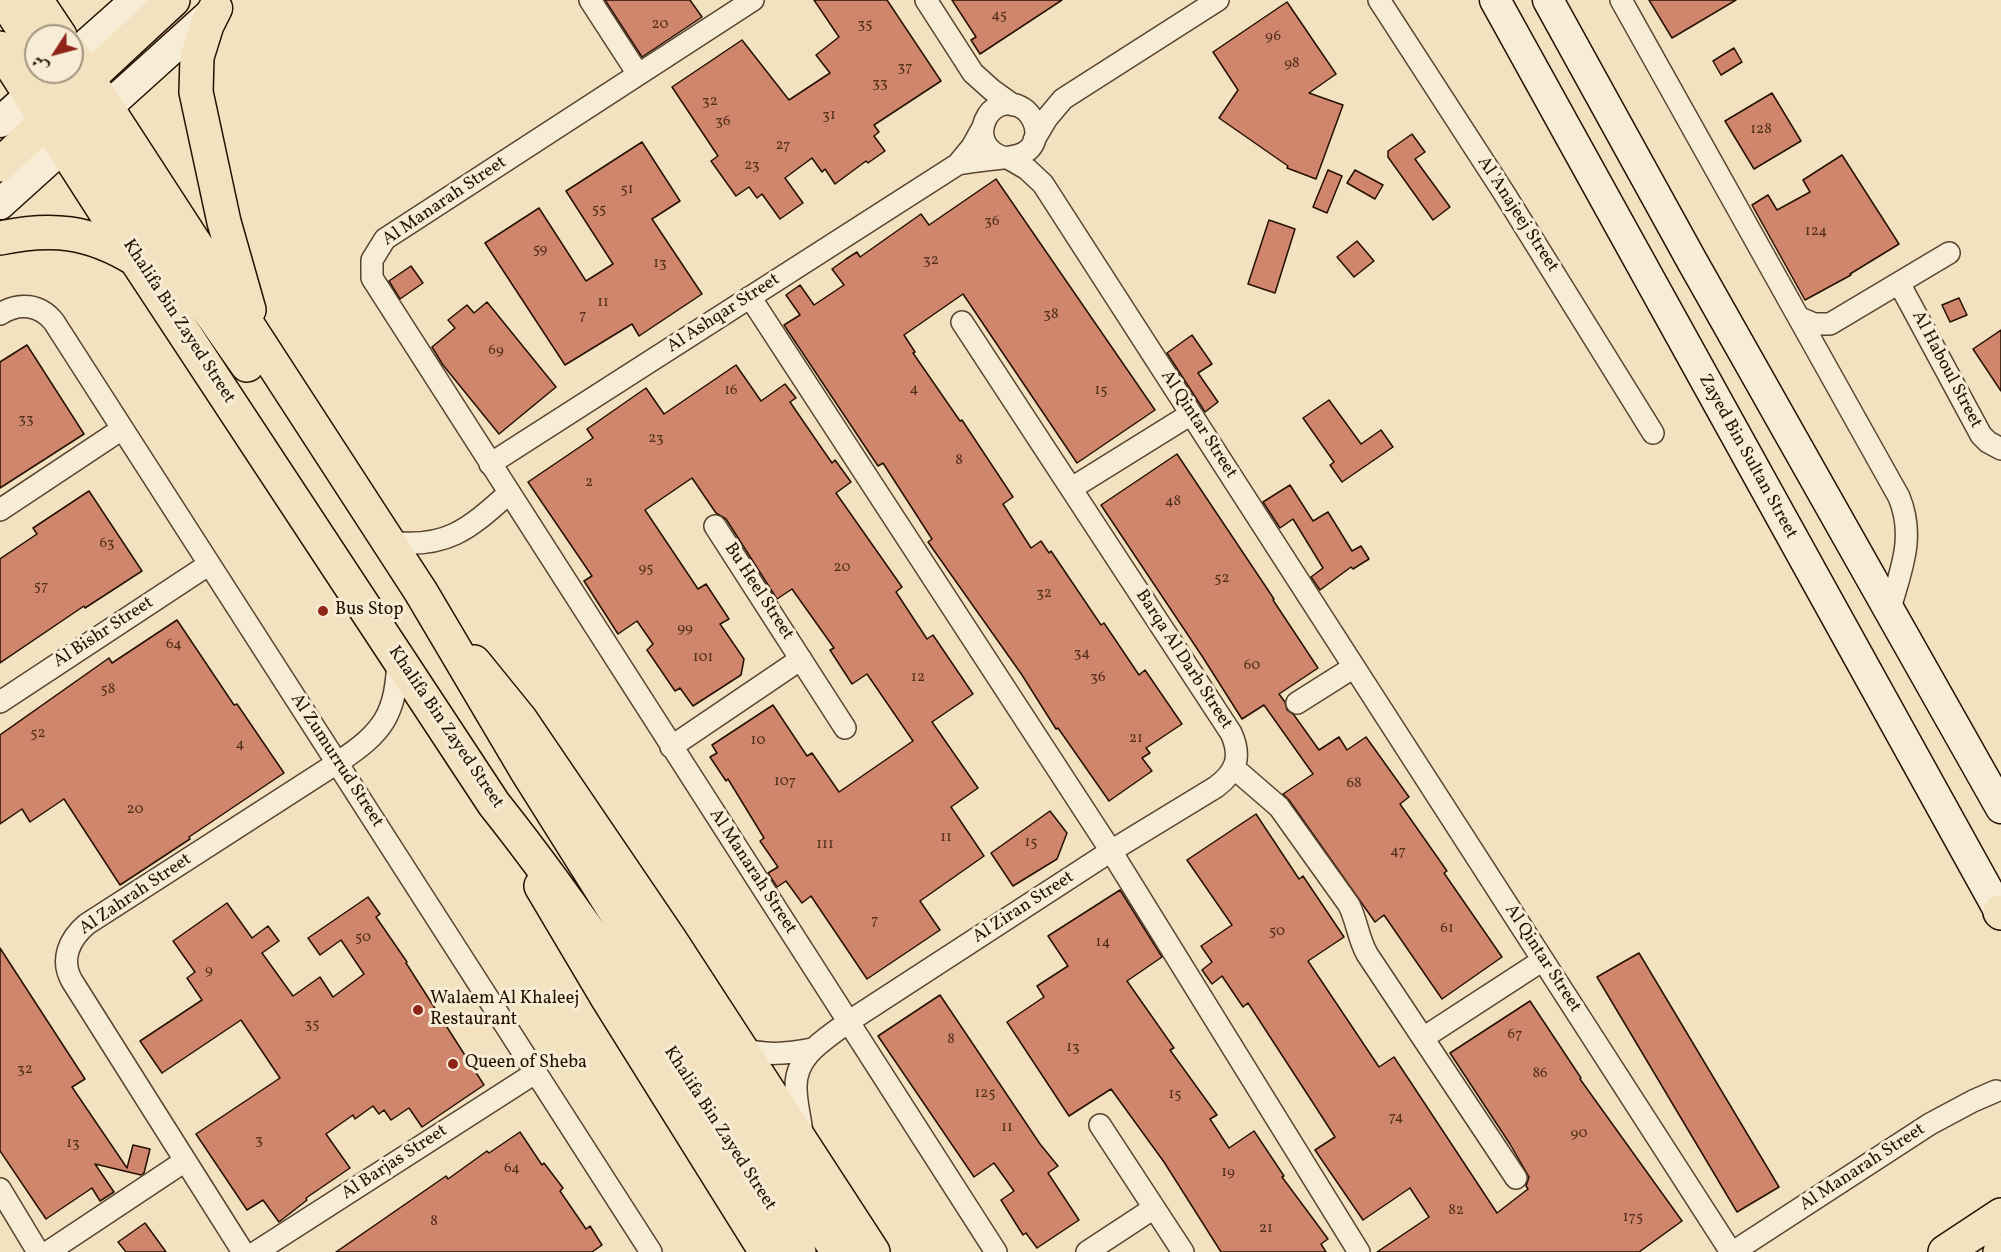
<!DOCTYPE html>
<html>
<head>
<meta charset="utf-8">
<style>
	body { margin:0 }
	#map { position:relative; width:2001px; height:1252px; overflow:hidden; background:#f3e2bf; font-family:Vollkorn,Amiri,serif }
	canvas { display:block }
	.north { position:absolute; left:24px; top:24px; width:60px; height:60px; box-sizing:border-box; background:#f7ecd5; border:2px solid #a39480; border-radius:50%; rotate:234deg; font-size:16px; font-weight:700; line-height:24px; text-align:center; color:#251000 }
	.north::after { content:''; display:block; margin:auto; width:21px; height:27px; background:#8f2418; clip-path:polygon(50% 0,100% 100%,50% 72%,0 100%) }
</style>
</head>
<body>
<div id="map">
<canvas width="2001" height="1252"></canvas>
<div class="north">ش</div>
</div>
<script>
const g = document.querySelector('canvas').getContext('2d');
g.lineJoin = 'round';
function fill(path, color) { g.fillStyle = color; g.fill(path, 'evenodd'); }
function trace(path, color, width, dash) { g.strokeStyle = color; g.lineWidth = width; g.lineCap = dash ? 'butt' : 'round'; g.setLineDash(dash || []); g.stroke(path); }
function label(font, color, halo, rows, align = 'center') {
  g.font = font + ' Vollkorn,serif'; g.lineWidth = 6; g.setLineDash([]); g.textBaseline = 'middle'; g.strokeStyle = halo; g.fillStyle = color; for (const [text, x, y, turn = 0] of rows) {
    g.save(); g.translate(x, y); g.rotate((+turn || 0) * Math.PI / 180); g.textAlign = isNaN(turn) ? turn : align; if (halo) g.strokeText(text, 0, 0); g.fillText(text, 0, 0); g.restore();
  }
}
const building = new Path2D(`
	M 605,0 L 690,0 L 702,17 L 642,57 Z
	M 814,0 L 887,0 L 941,81 L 874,125 L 879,132 L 874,136 L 885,151 L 868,163 L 866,161 L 835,184 L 825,169 L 822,172 L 812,158 L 785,178 L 803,203 L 780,219 L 762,194 L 757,198 L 749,187 L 736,196 L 711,161 L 718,156 L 672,87 L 742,40 L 789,100 L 830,73 L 816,55 L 839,37 Z
	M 952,0 L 1062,0 L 980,54 L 971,40 L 976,37 Z
	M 1649,0 L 1736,0 L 1672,38 Z
	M 1287,2 L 1336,74 L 1309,93 L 1343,105 L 1316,179 L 1287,168 L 1288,166 L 1219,118 L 1238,90 L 1213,52 Z
	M 1734,48 L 1742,62 L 1721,75 L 1713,61 Z
	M 1772,93 L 1801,141 L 1754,169 L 1725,121 Z
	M 1412,134 L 1425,152 L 1415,159 L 1450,207 L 1433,220 L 1388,157 L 1388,151 Z
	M 642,142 L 680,201 L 652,219 L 702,294 L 639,336 L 632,324 L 565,365 L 485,243 L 539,208 L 586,281 L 613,264 L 566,191 Z
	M 1842,155 L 1899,244 L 1850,274 L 1851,275 L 1805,300 L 1752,205 L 1768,195 L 1777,210 L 1810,192 L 1803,180 Z
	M 1328,170 L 1342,176 L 1327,213 L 1313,207 Z
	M 1355,170 L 1383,185 L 1375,199 L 1347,183 Z
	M 996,179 L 1155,410 L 1077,463 L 963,294 L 904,335 L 915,352 L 913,353 L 960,421 L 962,420 L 1013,497 L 1003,504 L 1031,548 L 1041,541 L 1049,553 L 1051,551 L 1101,625 L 1104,623 L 1139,675 L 1145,670 L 1182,724 L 1146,748 L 1150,753 L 1142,758 L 1152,771 L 1109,801 L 1058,728 L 1056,729 L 1022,675 L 928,542 L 932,539 L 883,463 L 878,466 L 784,325 L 800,315 L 786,295 L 800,285 L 814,305 L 844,285 L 832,269 L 846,259 L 857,252 L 860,257 L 921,214 L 929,225 Z
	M 1269,220 L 1295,229 L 1275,293 L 1248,284 Z
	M 1357,241 L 1374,261 L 1354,277 L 1337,257 Z
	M 411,266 L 423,283 L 400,299 L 389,281 Z
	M 1959,298 L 1967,315 L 1950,322 L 1942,305 Z
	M 487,302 L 556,387 L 499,434 L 443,365 L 432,347 L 455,328 L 448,320 L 467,305 L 474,313 Z
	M 2001,330 L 2001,391 L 1973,349 Z
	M 1192,335 L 1212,364 L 1198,373 L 1218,402 L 1205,412 L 1167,353 Z
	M 27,345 L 84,434 L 0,488 L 0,362 Z
	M 736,365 L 761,401 L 785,384 L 796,398 L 790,402 L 814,437 L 832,463 L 835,460 L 851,482 L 836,493 L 902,587 L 896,592 L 927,639 L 933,635 L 973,694 L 932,722 L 978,788 L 951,807 L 984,856 L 920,901 L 940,930 L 867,979 L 811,896 L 802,903 L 786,881 L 777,887 L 768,873 L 778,867 L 760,841 L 764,838 L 728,779 L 726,781 L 710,757 L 717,753 L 712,745 L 773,705 L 807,756 L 812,753 L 839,792 L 913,741 L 867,674 L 852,684 L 830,650 L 834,648 L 792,589 L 777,599 L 726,519 L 716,513 L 692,478 L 645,510 L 698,589 L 706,584 L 729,619 L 720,624 L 744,659 L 741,675 L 693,706 L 680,688 L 675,691 L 647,650 L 653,644 L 637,621 L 618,634 L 584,581 L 592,576 L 528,482 L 593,438 L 587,429 L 646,388 L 664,414 Z
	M 1329,400 L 1361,444 L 1381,430 L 1393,447 L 1342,482 L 1330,465 L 1334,462 L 1303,418 Z
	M 1177,454 L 1274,599 L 1273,600 L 1318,668 L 1279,694 L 1285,702 L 1287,710 L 1294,715 L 1319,750 L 1339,737 L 1347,750 L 1366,737 L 1409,797 L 1400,804 L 1447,871 L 1444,873 L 1502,957 L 1442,999 L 1384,915 L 1375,922 L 1289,800 L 1283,794 L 1313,774 L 1264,705 L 1242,719 L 1202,656 L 1101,505 Z
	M 1290,485 L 1313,521 L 1328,512 L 1352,551 L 1361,546 L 1369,559 L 1353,569 L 1351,567 L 1320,590 L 1311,577 L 1323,568 L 1293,519 L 1280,528 L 1263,502 Z
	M 89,491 L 142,571 L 85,608 L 84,606 L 0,663 L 0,559 L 37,534 L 33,528 Z
	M 177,620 L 234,705 L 237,704 L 284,773 L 189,837 L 190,839 L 120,885 L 64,799 L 30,822 L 22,809 L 0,824 L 0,735 L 109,658 L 112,663 Z
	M 1050,811 L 1067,833 L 1057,859 L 1013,886 L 991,853 Z
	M 1256,814 L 1299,879 L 1303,876 L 1344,937 L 1308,961 L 1379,1067 L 1394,1057 L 1497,1213 L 1528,1189 L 1526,1186 L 1529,1177 L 1510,1144 L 1450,1053 L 1530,1001 L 1581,1078 L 1580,1079 L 1682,1221 L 1639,1252 L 1377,1252 L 1429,1217 L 1410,1188 L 1363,1220 L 1315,1150 L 1335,1137 L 1317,1109 L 1248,1003 L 1243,1007 L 1222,976 L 1212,984 L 1202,970 L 1212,962 L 1201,946 L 1232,925 L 1187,860 Z
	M 1120,890 L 1162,957 L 1127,981 L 1174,1048 L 1170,1050 L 1217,1115 L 1210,1119 L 1229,1148 L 1254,1131 L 1284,1176 L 1282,1177 L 1328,1239 L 1321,1244 L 1326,1252 L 1221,1252 L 1164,1162 L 1111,1089 L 1069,1116 L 1007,1022 L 1044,997 L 1037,986 L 1068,966 L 1048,936 Z
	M 368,897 L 380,914 L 376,917 L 407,962 L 406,963 L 484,1085 L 422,1127 L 409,1108 L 391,1120 L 384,1110 L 379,1114 L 373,1106 L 355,1119 L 353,1115 L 326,1134 L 350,1168 L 306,1198 L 307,1200 L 279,1222 L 263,1200 L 247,1210 L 196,1134 L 280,1078 L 241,1020 L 162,1073 L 140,1041 L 202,1000 L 187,978 L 195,972 L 173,941 L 227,903 L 252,938 L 268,926 L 279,941 L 262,953 L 293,996 L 320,977 L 333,997 L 364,974 L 341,940 L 320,955 L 308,938 Z
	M 0,948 L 85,1079 L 72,1087 L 127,1168 L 133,1145 L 150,1149 L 144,1173 L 141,1175 L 95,1164 L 114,1192 L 100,1201 L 92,1188 L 46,1219 L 0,1151 Z
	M 1639,953 L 1779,1187 L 1737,1212 L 1597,977 Z
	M 940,995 L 1040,1144 L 1058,1166 L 1048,1173 L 1079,1220 L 1037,1248 L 1026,1233 L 1023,1235 L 1001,1200 L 1014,1191 L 994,1163 L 974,1177 L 878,1036 Z
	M 520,1132 L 542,1165 L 544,1163 L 563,1188 L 560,1191 L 586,1229 L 590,1226 L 602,1245 L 592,1252 L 336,1252 L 446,1176 L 448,1179 L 487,1151 L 489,1153 Z
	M 145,1223 L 166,1252 L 126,1252 L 118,1242 Z`);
fill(building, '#d0866c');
trace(building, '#251000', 1.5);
const street = new Path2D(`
	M 590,0 L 638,74
	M 753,0 L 385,239 L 372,260 L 372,278 L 996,1252
	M 926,0 L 973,73 L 992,90 L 1013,105
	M 1379,0 L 1504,193 L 1653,433
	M 1621,0 L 1899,497 C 1916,538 1900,572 1889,612
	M 1034,140 L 1047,118 L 1063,99 L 1218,0
	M 1008,158 L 1027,169 L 1043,184 L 1731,1252
	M 958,164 C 970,162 982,160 994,159 C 1012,157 1034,157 1036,133 C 1036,124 1031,114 1024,109 C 989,86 961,147 1006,158
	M 1899,283 L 1981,435 L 1988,442 L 2001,449
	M 750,297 L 1111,851 L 1359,1252
	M 0,314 C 19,302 40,304 54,322 L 651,1252
	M 1800,318 L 1814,324 L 1830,324 L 1949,253
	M 490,464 L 958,164 L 972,147 L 983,127
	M 1072,488 L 1191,414
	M 0,510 L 122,429
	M 715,526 L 845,728
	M 388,542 C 446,549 468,530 509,493
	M 0,702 L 208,565
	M 1297,703 L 1354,667
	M 671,747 L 801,659
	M 1234,768 L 1279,807 L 1349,905 C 1357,921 1358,938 1367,954 L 1516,1178
	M 1423,1038 L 1543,960
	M 740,1048 C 764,1056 787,1054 812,1049
	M 1100,1125 L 1183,1252
	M 802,1135 C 801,1119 796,1104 796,1088 C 795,1055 825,1040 848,1022 L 1111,851 L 1216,787 C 1236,772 1242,757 1231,733 L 962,322
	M 0,1189 L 38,1252
	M 48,1252 L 185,1161
	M 243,1252 L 72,981 C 60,960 69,939 87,924 L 337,763 C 384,732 396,715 398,658
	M 256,1252 L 535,1073
	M 1087,1252 L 1154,1208
	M 1733,1252 L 1930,1124 L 1973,1101 L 1996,1091`);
const secondary = new Path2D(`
	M 1495,0 L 2001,914
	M 1548,0 L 1692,261 L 2001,808
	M 72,57 L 136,0
	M 0,122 L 47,80
	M 0,204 L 217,8`);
const primary = new Path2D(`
	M 474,662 L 521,720 L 671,941 L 873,1252
	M 541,886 L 608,999 L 766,1252
	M 2000,912 L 2001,913
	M 1945,1252 L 2001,1215
	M 2000,1252 L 2001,1251`);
const highway = new Path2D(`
	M 4,0 L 36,48
	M 36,0 L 60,36
	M 215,9 L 207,25 L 197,57 L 196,92 L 224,222 L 249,310
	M 0,48 L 136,260 L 494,804 C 607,946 700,1101 799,1252
	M 72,54 L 421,592 L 528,773 L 648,964 L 838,1252
	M 52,72 L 64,83 L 98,103
	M 79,97 L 88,79 L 173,0
	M 37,99 L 54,108 L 83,130 L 247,365
	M 0,165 L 46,121 L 56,102
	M 0,238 C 52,227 89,231 135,259`);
trace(street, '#584430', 24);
trace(secondary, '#251000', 33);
trace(primary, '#251000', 36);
trace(highway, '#251000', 36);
trace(street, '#f7ecd5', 21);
trace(secondary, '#f7ecd5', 30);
trace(primary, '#f3e2bf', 33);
trace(highway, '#f3e2bf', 33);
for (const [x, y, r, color] of [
	[323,611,6,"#8f2418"],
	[418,1010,6,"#8f2418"],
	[453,1064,6,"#8f2418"]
]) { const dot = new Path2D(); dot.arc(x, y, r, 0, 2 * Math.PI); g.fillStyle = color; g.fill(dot); trace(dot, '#f7ecd5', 2); }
label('15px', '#502e1b', null, [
	["45",999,16],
	["20",660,25],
	["35",865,25],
	["96",1273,37],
	["98",1292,64],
	["37",905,68],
	["33",880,84],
	["32",710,102],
	["31",829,116],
	["36",723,122],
	["128",1761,130],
	["27",783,146],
	["23",752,166],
	["51",627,190],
	["55",599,210],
	["36",992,222],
	["124",1816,232],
	["59",540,250],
	["32",931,261],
	["13",660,264],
	["11",603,303],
	["38",1051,315],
	["7",583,316],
	["69",496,351],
	["4",914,390],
	["16",731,391],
	["15",1101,391],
	["33",26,420],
	["23",656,439],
	["8",959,461],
	["2",589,483],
	["48",1173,502],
	["63",107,544],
	["20",842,568],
	["95",646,569],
	["52",1222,579],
	["57",41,587],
	["32",1044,594],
	["99",685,629],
	["64",174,645],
	["34",1082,654],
	["101",703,658],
	["60",1252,666],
	["12",918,678],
	["36",1098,678],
	["58",108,690],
	["52",38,734],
	["21",1136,739],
	["10",758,741],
	["4",240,745],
	["107",785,782],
	["68",1354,784],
	["20",135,810],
	["11",946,838],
	["15",1031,843],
	["111",825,845],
	["47",1398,852],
	["7",875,921],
	["61",1447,929],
	["50",1277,932],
	["50",363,938],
	["14",1103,943],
	["9",209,971],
	["35",312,1025],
	["67",1515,1035],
	["8",951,1040],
	["13",1073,1048],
	["32",25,1070],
	["86",1540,1074],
	["125",985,1094],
	["15",1175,1095],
	["74",1396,1118],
	["11",1007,1128],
	["90",1579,1134],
	["3",259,1141],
	["13",73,1144],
	["64",512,1169],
	["19",1228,1173],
	["82",1456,1211],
	["175",1633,1218],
	["8",434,1222],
	["21",1266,1229]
]);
label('18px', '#251000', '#f7ecd5', [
	["Al Manarah Street",445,202,-34],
	["Al 'Anajeej Street",1517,215,57],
	["Al Ashqar Street",724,314,-33],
	["Khalifa Bin Zayed Street",178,322,57],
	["Al Haboul Street",1946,370,62],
	["Al Qintar Street",1198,425,57],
	["Zayed Bin Sultan Street",1747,457,61],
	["Bu Heel Street",758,592,57],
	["Al Bishr Street",104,633,-33],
	["Barqa Al Darb Street",1183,660,57],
	["Khalifa Bin Zayed Street",445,728,56],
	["Al Zumurrud Street",336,761,57],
	["Al Manarah Street",752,872,57],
	["Al Zahrah Street",136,895,-34],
	["Al Ziran Street",1024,908,-33],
	["Al Qintar Street",1542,959,57],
	["Khalifa Bin Zayed Street",719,1129,57],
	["Al Barjas Street",395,1163,-33],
	["Al Manarah Street",1863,1168,-33]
]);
label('18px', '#251000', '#f7ecd5', [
	["Bus Stop",335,611],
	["Walaem Al Khaleej",430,1000],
	["Restaurant",430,1021],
	["Queen of Sheba",465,1064]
], 'left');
</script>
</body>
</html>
